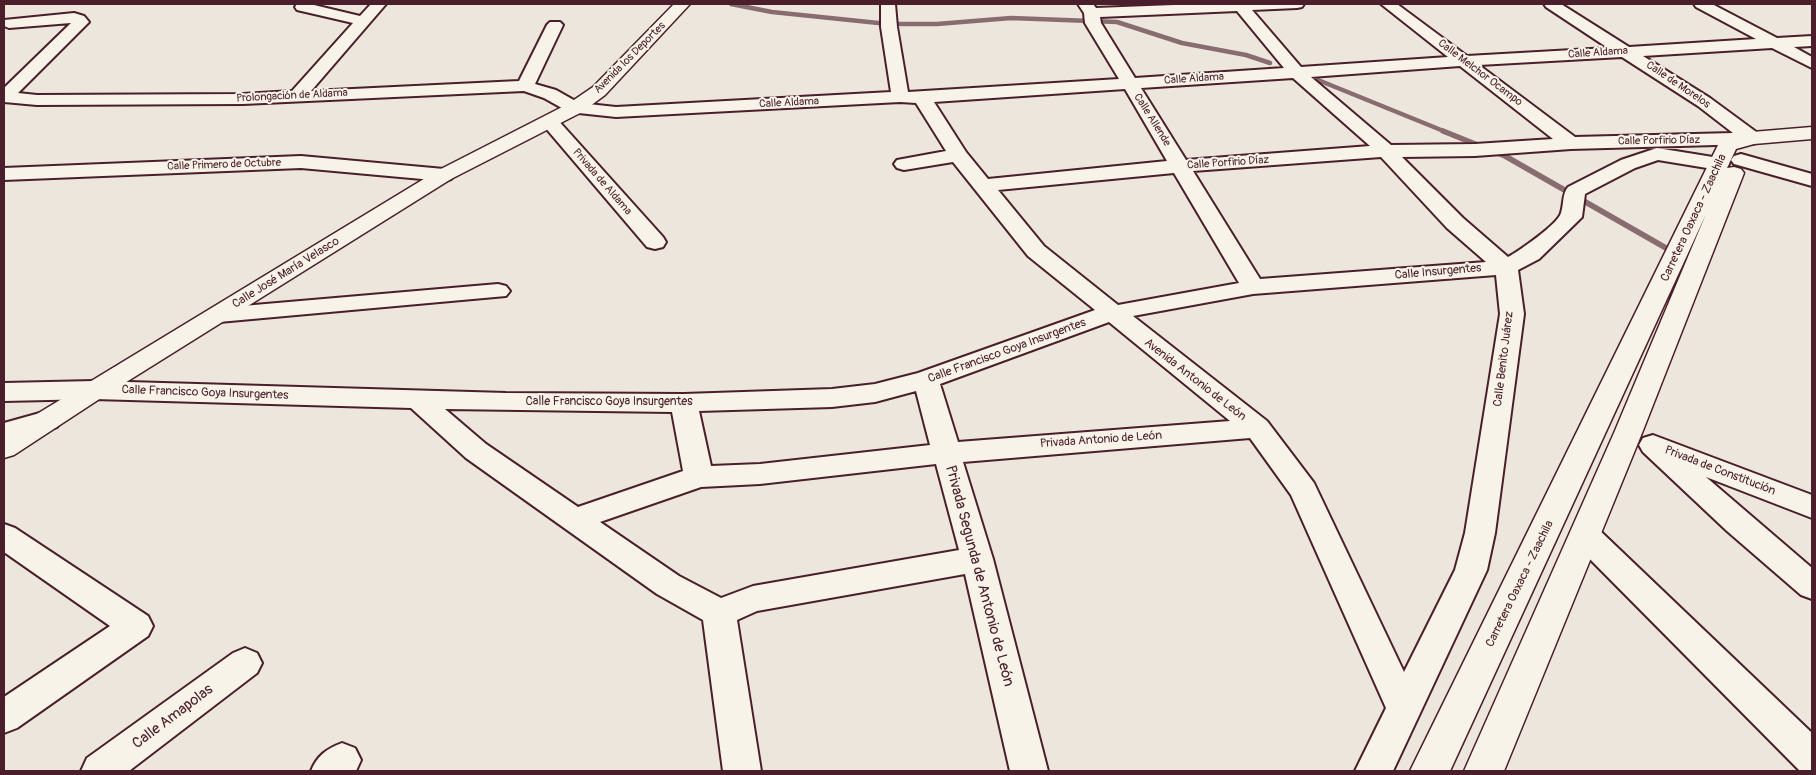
<!DOCTYPE html>
<html>
<head>
<meta charset="utf-8">
<style>
	body { margin:0 }
	#map { position:relative; width:1816px; height:775px; overflow:hidden; background:#ece6dd; font-family:Pangolin,sans-serif }
	canvas { display:block }
	.frame { position:absolute; inset:0; border:5px solid #4a1f2b; pointer-events:none }
</style>
</head>
<body>
<div id="map">
<canvas width="1816" height="775"></canvas>
<div class="frame"></div>
</div>
<script>
const g = document.querySelector('canvas').getContext('2d');
g.lineJoin = 'round';
function trace(path, color, width, dash) { g.strokeStyle = color; g.lineWidth = width; g.lineCap = dash ? 'butt' : 'round'; g.setLineDash(dash || []); g.stroke(path); }
function fill(path, color) { g.fillStyle = color; g.fill(path, 'evenodd'); }
function label(font, color, halo, rows, align = 'center') {
  g.font = font + ' Pangolin,sans-serif'; g.lineWidth = 4; g.setLineDash([]); g.textBaseline = 'middle'; g.strokeStyle = halo; g.fillStyle = color; for (const [text, x, y, turn = 0] of rows) {
    g.save(); g.translate(x, y); g.rotate((+turn || 0) * Math.PI / 180); g.textAlign = isNaN(turn) ? turn : align; if (halo) g.strokeText(text, 0, 0); g.fillText(text, 0, 0); g.restore();
  }
}
trace(new Path2D(`
	M 731,4 L 772,12 L 888,24 L 937,24 L 1011,18 L 1117,22 L 1182,43 L 1246,55 L 1270,63
	M 1318,80 L 1446,132`), '#896c6f', 4.5);
trace(new Path2D(`
	M 1443,131 L 1505,156 L 1666,248`), '#896c6f', 5.5);
const minor = new Path2D(`
	M 297,4 L 314,4 L 314,5 L 360,16 L 371,4 L 386,4 L 311,91 L 519,81 L 547,25 L 550,22 L 560,22 L 563,25 L 535,84 L 556,90 L 579,103 L 616,107 L 891,92 L 881,27 L 881,4 L 895,4 L 897,27 L 908,92 L 1119,79 L 1085,23 L 1084,13 L 1078,4 L 1093,4 L 1096,8 L 1200,4 L 1304,4 L 1302,7 L 1297,8 L 1252,10 L 1301,67 L 1448,57 L 1381,4 L 1397,4 L 1467,56 L 1608,48 L 1546,7 L 1544,4 L 1561,4 L 1629,47 L 1756,39 L 1696,7 L 1694,4 L 1712,4 L 1777,38 L 1812,36 L 1812,46 L 1794,47 L 1812,57 L 1812,68 L 1772,48 L 1643,56 L 1710,98 L 1759,134 L 1761,138 L 1759,142 L 1752,144 L 1571,149 L 1475,156 L 1402,157 L 1463,218 L 1508,257 C 1519,251 1558,224 1561,213 C 1564,204 1562,194 1568,187 L 1621,160 L 1657,148 L 1719,158 L 1726,160 L 1729,164 L 1726,168 L 1719,170 L 1658,160 L 1635,168 L 1585,194 L 1582,217 L 1578,221 L 1539,259 L 1518,270 L 1524,314 L 1495,533 L 1487,570 L 1393,771 L 1355,771 L 1386,708 L 1291,495 L 1250,438 L 963,462 L 993,559 L 1048,771 L 1010,771 L 965,574 L 757,611 L 737,620 L 761,771 L 723,771 L 703,620 L 657,594 L 466,458 L 411,408 L 94,399 L 4,401 L 4,383 L 94,381 L 506,393 L 684,394 L 832,389 L 875,384 L 918,373 L 1095,310 L 1028,256 L 953,162 L 904,170 L 897,168 L 894,164 L 897,160 L 946,151 L 916,103 L 900,102 L 616,117 L 569,112 L 544,98 L 524,91 L 243,104 L 37,105 L 4,102 L 4,88 L 71,23 L 9,28 L 4,26 L 4,20 L 74,13 L 84,16 L 89,22 L 18,93 L 37,95 L 243,94 L 292,91 L 353,23 L 297,10 L 295,7 ZM 1237,11 L 1284,68 L 1135,78 L 1101,23 L 1100,17 ZM 1622,57 L 1698,106 L 1733,133 L 1575,137 L 1479,65 ZM 1460,66 L 1553,139 L 1475,144 L 1391,145 L 1311,77 ZM 1293,78 L 1370,146 L 1186,160 L 1141,88 ZM 1125,89 L 1167,161 L 988,179 L 966,152 L 934,102 ZM 1381,157 L 1447,228 L 1486,262 L 1260,279 L 1193,171 ZM 1174,173 L 1239,283 L 1118,305 L 1044,246 L 998,190 ZM 1496,275 L 1500,314 L 1465,533 L 1455,570 L 1404,672 L 1314,483 L 1267,421 L 1133,316 L 1253,294 ZM 1109,322 L 1230,421 L 958,442 L 940,384 ZM 916,391 L 930,445 L 760,464 L 711,466 L 699,411 L 832,407 L 875,402 ZM 445,409 L 672,412 L 683,471 L 578,507 L 486,444 ZM 936,464 L 959,550 L 753,586 L 721,598 L 679,576 L 600,522 L 701,487 L 760,484 Z
	M 550,116 L 556,118 L 663,237 L 666,242 L 663,247 L 655,249 L 647,247 L 544,126 L 541,122 L 544,118 Z
	M 1741,154 L 1812,174 L 1812,186 L 1734,164 L 1731,160 L 1734,156 Z
	M 301,156 L 444,169 L 451,171 L 454,175 L 451,179 L 444,181 L 301,168 L 4,180 L 4,168 Z
	M 498,284 L 506,286 L 510,291 L 506,296 L 219,322 L 210,320 L 207,315 L 210,310 L 219,308 Z
	M 47,411 L 57,413 L 61,420 L 57,427 L 4,441 L 4,423 Z
	M 1653,435 L 1812,495 L 1812,518 L 1706,477 L 1812,568 L 1812,599 L 1801,595 L 1727,531 L 1643,452 L 1639,445 L 1643,438 Z
	M 1585,523 L 1596,527 L 1812,733 L 1812,771 L 1799,770 L 1574,543 L 1570,535 L 1574,527 Z
	M 4,524 L 15,528 L 148,616 L 153,626 L 148,636 L 17,728 L 4,733 L 4,697 L 110,626 L 4,552 Z
	M 245,648 L 257,653 L 262,663 L 257,673 L 129,771 L 81,771 L 87,758 L 233,653 Z
	M 342,743 L 355,748 L 361,760 L 356,771 L 311,771 C 317,756 326,749 342,743 Z`);
const tertiary = new Path2D(`
	M 674,4 L 690,4 L 605,95 L 582,112 L 451,179 L 104,396 L 14,455 L 4,458 L 4,434 L 437,171 L 568,104 L 593,87 Z`);
const secondary = new Path2D(`
	M 1812,127 L 1812,139 L 1754,144 L 1736,149 L 1727,168 L 1734,167 L 1741,169 L 1744,173 L 1642,433 L 1504,771 L 1464,771 L 1614,433 L 1706,214 L 1450,771 L 1410,771 L 1718,145 L 1721,141 L 1752,132 Z`);
trace(minor, '#4a1f2b', 4);
trace(tertiary, '#4a1f2b', 3);
trace(secondary, '#4a1f2b', 3);
fill(minor, '#f7f3e8');
fill(tertiary, '#f7f3e8');
fill(secondary, '#f7f3e8');
label('11px', '#4a1f2b', '#f7f3e8', [
	["Calle Aldama",1598,53,-4],
	["Avenida los Deportes",630,58,-45],
	["Calle Melchor Ocampo",1480,73,37],
	["Calle Aldama",1194,79,-4],
	["Calle de Morelos",1678,85,34],
	["Prolongación de Aldama",292,96,-3],
	["Calle Aldama",789,103,-3],
	["Calle Allende",1152,120,58],
	["Calle Porfirio Díaz",1659,141,-1],
	["Calle Porfirio Díaz",1228,163,-4],
	["Calle Primero de Octubre",224,165,-2],
	["Privada de Aldama",602,182,49]
]);
label('12px', '#4a1f2b', '#f7f3e8', [
	["Carretera Oaxaca - Zaachila",1694,218,-65],
	["Calle Insurgentes",1438,272,-5],
	["Calle José María Velasco",286,273,-32],
	["Calle Francisco Goya Insurgentes",1007,351,-20],
	["Calle Benito Juárez",1504,359,-83],
	["Avenida Antonio de León",1195,380,38],
	["Calle Francisco Goya Insurgentes",205,393,2],
	["Calle Francisco Goya Insurgentes",609,402],
	["Privada Antonio de León",1101,440,-4],
	["Privada de Constitución",1720,471,21],
	["Carretera Oaxaca - Zaachila",1520,584,-64]
]);
label('15px', '#4a1f2b', '#f7f3e8', [
	["Privada Segunda de Antonio de León",979,576,75],
	["Calle Amapolas",173,717,-37]
]);
</script>
</body>
</html>
